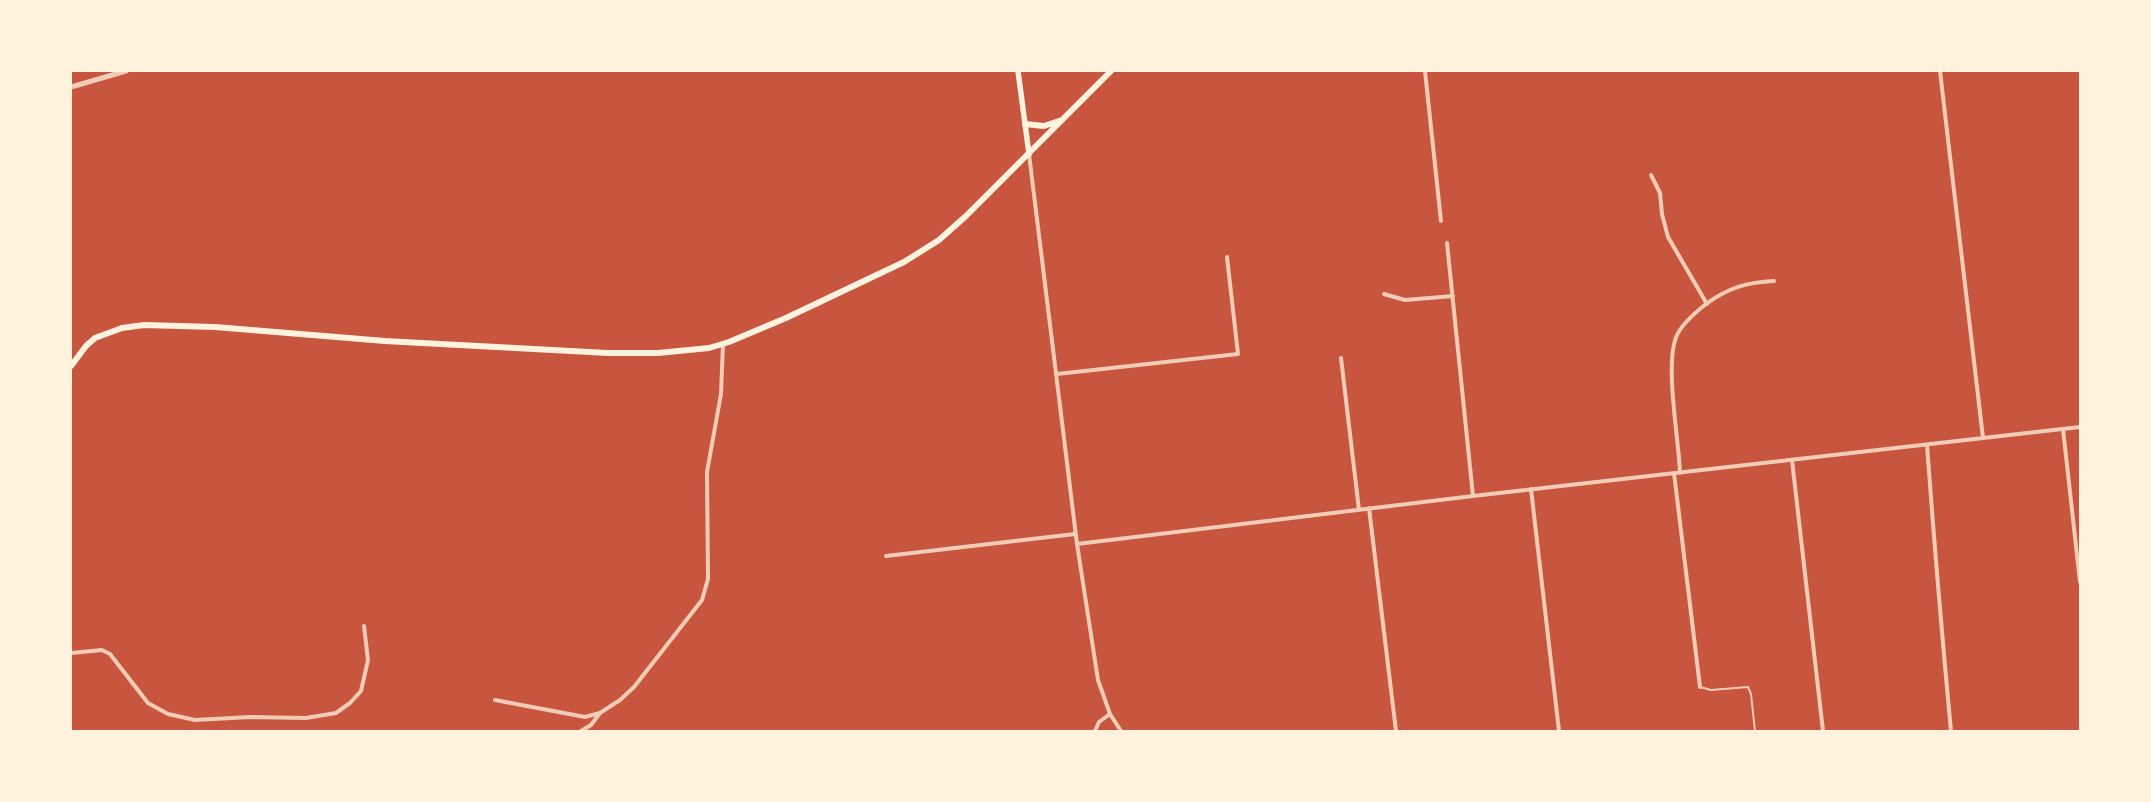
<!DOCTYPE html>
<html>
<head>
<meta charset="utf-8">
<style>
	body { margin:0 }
	#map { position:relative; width:2151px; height:802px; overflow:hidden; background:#c8553d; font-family:Spectral,serif }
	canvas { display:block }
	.frame { position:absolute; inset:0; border:72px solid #fff3e0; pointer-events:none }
</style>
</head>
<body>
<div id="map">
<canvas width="2151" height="802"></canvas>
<div class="frame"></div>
</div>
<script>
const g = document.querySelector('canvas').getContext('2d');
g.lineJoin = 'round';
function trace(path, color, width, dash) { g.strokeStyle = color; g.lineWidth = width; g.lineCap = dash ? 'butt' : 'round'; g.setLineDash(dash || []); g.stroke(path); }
trace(new Path2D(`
	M 1700,687 L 1711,690 L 1748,687 L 1751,694 L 1755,731`), '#f1ccb7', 2);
trace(new Path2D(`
	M 1425,71 L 1441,221
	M 1940,71 L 1983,438
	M 1029,154 L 1077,544 L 1098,680 L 1110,714 L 1121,731
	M 1651,175 L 1660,193 L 1662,214 L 1668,237 L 1707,304
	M 1447,243 L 1473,496
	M 1384,294 L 1405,300 L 1453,296
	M 1341,358 L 1359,510
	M 1057,374 L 1238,354 L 1227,257
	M 2063,429 L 2080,582
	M 1927,445 C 1934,540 1942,636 1951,731
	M 1792,460 L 1823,731
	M 1674,473 L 1700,687
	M 1680,473 C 1679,439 1664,363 1677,335 C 1682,324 1696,312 1706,304 C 1728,288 1747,282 1774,281
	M 1531,489 L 1559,731
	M 1369,508 L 1396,731
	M 1077,544 L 1473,496 L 2080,427
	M 886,556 L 1075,534
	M 71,653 L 102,650 L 110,654 L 148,703 L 168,714 L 195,720 L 250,717 L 306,718 L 336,713 L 350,703 L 361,691 L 368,660 L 364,626
	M 495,700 L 585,717 L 600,713 L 620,700 L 634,687 L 702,600 L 708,579 L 707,472 L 721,394 L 723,344
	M 581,731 L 591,725 L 600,713
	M 1095,731 L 1099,722 L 1110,714`), '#f1ccb7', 4);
trace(new Path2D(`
	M 71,87 L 126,71`), '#f1ccb7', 5);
trace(new Path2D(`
	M 1018,71 L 1029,154`), '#fff3e0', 5.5);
trace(new Path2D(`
	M 1025,124 L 1044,126 L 1062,120
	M 71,366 L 86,346 L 95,338 L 122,328 L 144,325 L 215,327 L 385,341 L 608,353 L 658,353 L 709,348 L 729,342 L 786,318 L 904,262 L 939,240 L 966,216 L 1111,71`), '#fff3e0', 6);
</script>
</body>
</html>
